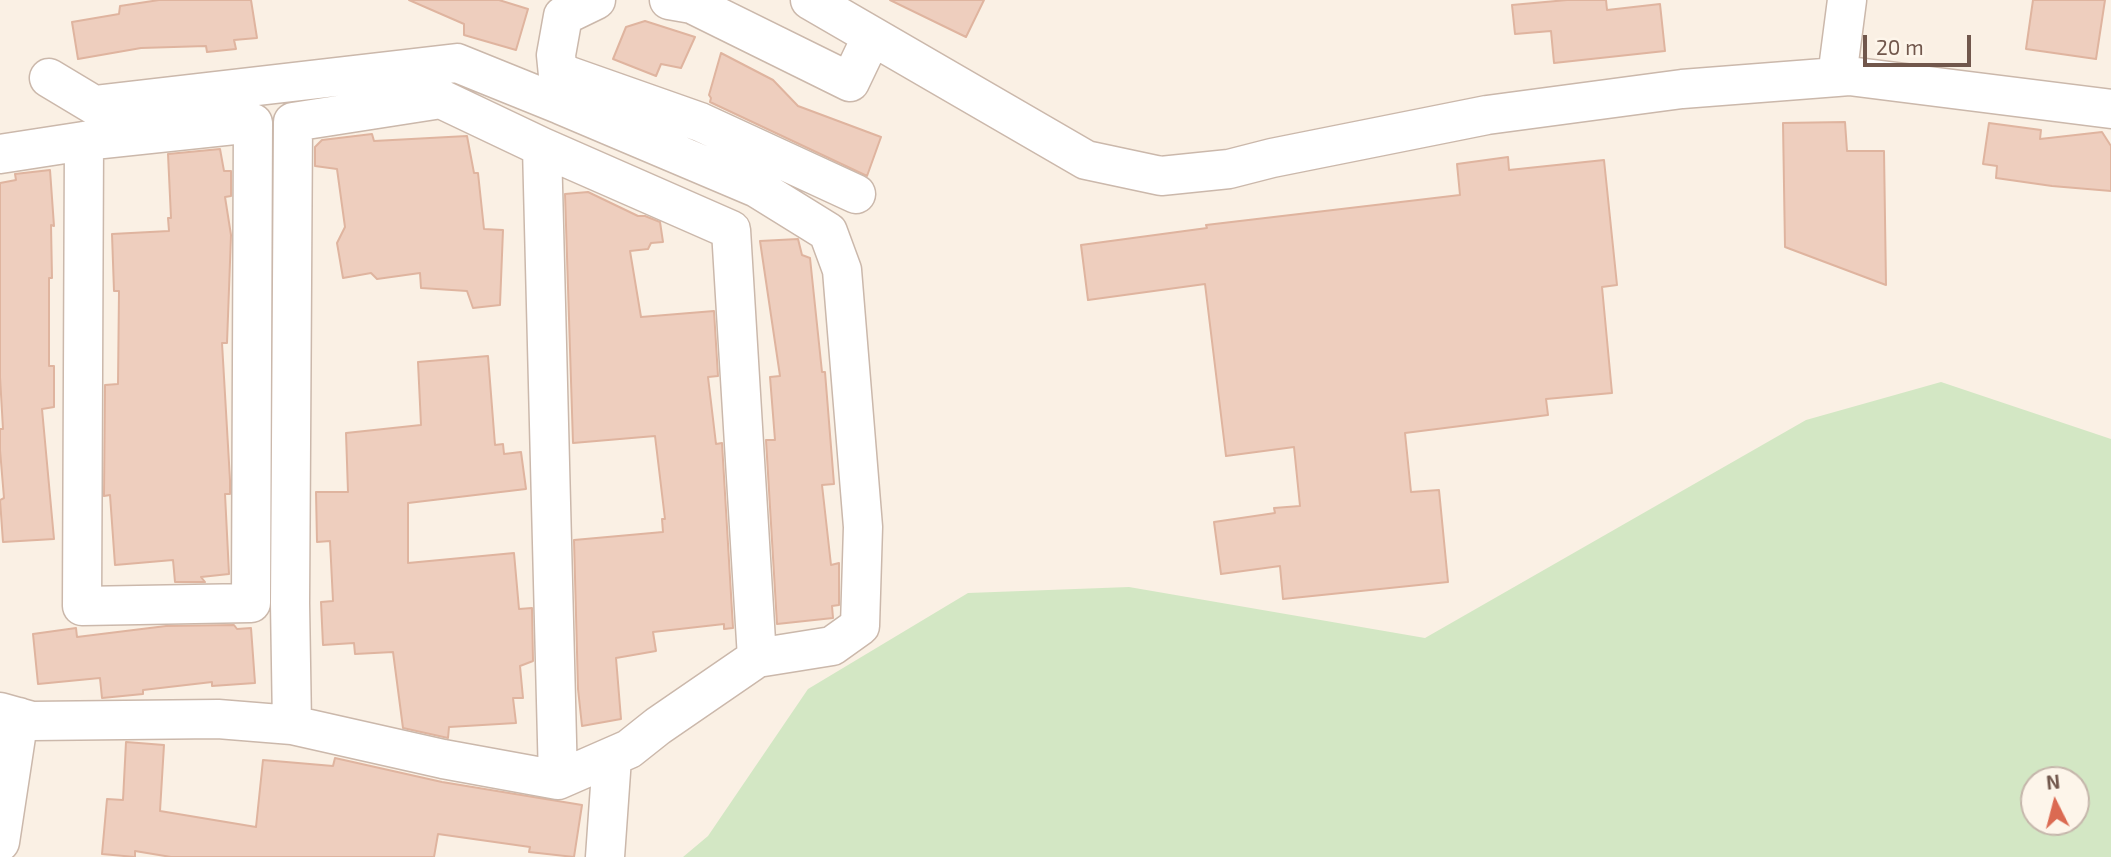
<!DOCTYPE html>
<html>
<head>
<meta charset="utf-8">
<style>
	body { margin:0 }
	#map { position:relative; width:2111px; height:857px; overflow:hidden; background:#faf0e4; font-family:"Exo 2",sans-serif }
	canvas { display:block }
	.north { position:absolute; left:2020px; top:766px; width:70px; height:70px; box-sizing:border-box; background:#fdf5ea; border:2px solid #c5b6ab; border-radius:50%; rotate:354deg; font-size:19px; font-weight:700; line-height:28px; text-align:center; color:#71574c }
	.north::after { content:''; display:block; margin:auto; width:24px; height:32px; background:#db6a52; clip-path:polygon(50% 0,100% 100%,50% 72%,0 100%) }
	.scale { position:absolute; left:1863px; top:35px; width:108px; height:32px; box-sizing:border-box; border:4px solid #71574c; border-top:0; padding-left:9px; font-size:21px; line-height:24px; white-space:nowrap; color:#71574c; -webkit-text-stroke:5px #fdf5ea; paint-order:stroke }
</style>
</head>
<body>
<div id="map">
<canvas width="2111" height="857"></canvas>
<div class="north">N</div>
<div class="scale">20 m</div>
</div>
<script>
const g = document.querySelector('canvas').getContext('2d');
g.lineJoin = 'round';
function fill(path, color) { g.fillStyle = color; g.fill(path, 'evenodd'); }
function trace(path, color, width, dash) { g.strokeStyle = color; g.lineWidth = width; g.lineCap = dash ? 'butt' : 'round'; g.setLineDash(dash || []); g.stroke(path); }
fill(new Path2D(`
	M 1941,382 L 2111,439 L 2111,857 L 683,857 L 708,836 L 808,689 L 968,593 L 1129,587 L 1425,638 L 1806,420 ZM 2034,780 L 2076,780 L 2076,822 L 2034,822 Z`), '#d3e7c4');
const building = new Path2D(`
	M 159,0 L 251,0 L 257,38 L 234,40 L 236,49 L 207,52 L 206,46 L 141,48 L 78,59 L 72,22 L 119,14 L 120,6 Z
	M 409,0 L 499,0 L 528,9 L 516,50 L 464,35 L 464,24 Z
	M 890,0 L 984,0 L 966,37 Z
	M 1567,0 L 1606,0 L 1607,10 L 1660,4 L 1665,51 L 1554,63 L 1551,31 L 1515,34 L 1512,5 Z
	M 2033,0 L 2105,0 L 2096,59 L 2026,49 Z
	M 645,21 L 695,37 L 681,68 L 661,64 L 656,76 L 613,59 L 626,27 Z
	M 721,53 L 773,80 L 798,106 L 881,137 L 867,176 L 710,102 L 711,98 L 709,95 Z
	M 1845,122 L 1847,151 L 1884,151 L 1886,285 L 1785,247 L 1783,123 Z
	M 1989,123 L 2041,130 L 2040,139 L 2102,132 L 2111,146 L 2111,191 L 2052,186 L 1996,178 L 1997,166 L 1983,164 Z
	M 372,134 L 374,141 L 467,136 L 474,173 L 478,173 L 484,229 L 503,230 L 500,305 L 473,308 L 467,291 L 421,288 L 420,273 L 377,279 L 371,273 L 343,278 L 337,243 L 345,227 L 337,169 L 315,166 L 315,147 L 322,140 Z
	M 220,149 L 224,171 L 231,171 L 231,196 L 225,197 L 231,235 L 227,343 L 222,343 L 230,480 L 230,494 L 225,494 L 229,574 L 201,577 L 205,582 L 175,582 L 173,560 L 115,565 L 110,495 L 104,496 L 105,385 L 118,384 L 119,291 L 114,291 L 112,234 L 169,231 L 168,218 L 171,218 L 168,154 Z
	M 1508,157 L 1509,170 L 1604,160 L 1617,285 L 1602,287 L 1612,393 L 1546,399 L 1548,415 L 1405,433 L 1411,492 L 1439,490 L 1448,582 L 1283,599 L 1280,566 L 1221,574 L 1214,522 L 1275,513 L 1274,508 L 1300,506 L 1294,447 L 1226,456 L 1205,284 L 1088,300 L 1081,245 L 1207,228 L 1206,225 L 1460,195 L 1457,164 Z
	M 50,170 L 54,226 L 51,225 L 52,278 L 49,278 L 49,366 L 54,366 L 54,407 L 42,409 L 54,539 L 3,542 L 0,500 L 4,498 L 0,450 L 0,429 L 3,429 L 0,377 L 0,183 L 16,180 L 15,174 Z
	M 588,192 L 638,216 L 645,216 L 660,222 L 663,242 L 651,243 L 648,249 L 630,251 L 641,317 L 714,311 L 718,376 L 708,377 L 716,444 L 722,443 L 733,628 L 724,629 L 724,624 L 653,632 L 656,651 L 616,658 L 621,719 L 582,726 L 578,689 L 574,540 L 663,532 L 662,519 L 665,519 L 655,436 L 573,443 L 565,194 Z
	M 798,239 L 802,255 L 810,258 L 822,372 L 825,372 L 834,484 L 822,485 L 831,565 L 839,563 L 839,605 L 832,606 L 833,618 L 777,624 L 766,440 L 775,440 L 770,377 L 780,376 L 760,241 Z
	M 488,356 L 495,445 L 503,444 L 504,454 L 521,452 L 526,489 L 408,503 L 408,563 L 514,553 L 519,609 L 532,608 L 533,661 L 520,666 L 523,698 L 513,698 L 516,723 L 449,727 L 448,738 L 403,728 L 393,652 L 355,654 L 354,643 L 323,645 L 321,602 L 333,601 L 330,541 L 317,542 L 316,492 L 348,492 L 346,433 L 421,425 L 418,362 Z
	M 234,625 L 237,629 L 251,628 L 255,683 L 212,686 L 212,682 L 143,690 L 143,694 L 102,698 L 100,678 L 38,684 L 33,634 L 76,628 L 77,637 L 166,626 Z
	M 126,742 L 164,745 L 160,811 L 256,827 L 263,760 L 333,766 L 335,758 L 442,782 L 582,805 L 574,857 L 529,852 L 530,847 L 438,834 L 434,857 L 171,857 L 135,851 L 135,857 L 102,854 L 107,799 L 123,800 Z`);
fill(building, '#eecebe');
trace(building, '#dfb49f', 2);
const minor = new Path2D(`
	M 669,0 L 692,4 L 850,82 L 872,36
	M 810,0 L 1086,160 L 1161,176 L 1229,169 L 1272,158 L 1487,115 L 1682,89 L 1837,77 L 1849,76 L 2111,109
	M 558,72 L 700,122 L 856,194
	M 1837,77 L 1847,0
	M 49,78 L 94,105 L 457,63 L 561,105
	M 0,154 L 84,141 L 253,123 L 251,603 L 82,606 L 84,141
	M 0,712 L 32,721 L 218,719 L 292,725 L 443,759 L 558,780 L 629,749 L 658,726 L 757,658 L 832,646 L 860,626 L 863,527 L 842,270 L 828,232 L 757,188 L 561,105 L 556,55 L 563,16 L 596,0
	M 292,725 L 290,603 L 293,122 L 441,99 L 542,147
	M 558,780 L 542,147 L 731,230 L 757,658
	M 0,842 L 19,717
	M 605,857 L 612,758`);
trace(minor, '#cbb8ab', 41);
trace(minor, '#fff', 38);
</script>
</body>
</html>
